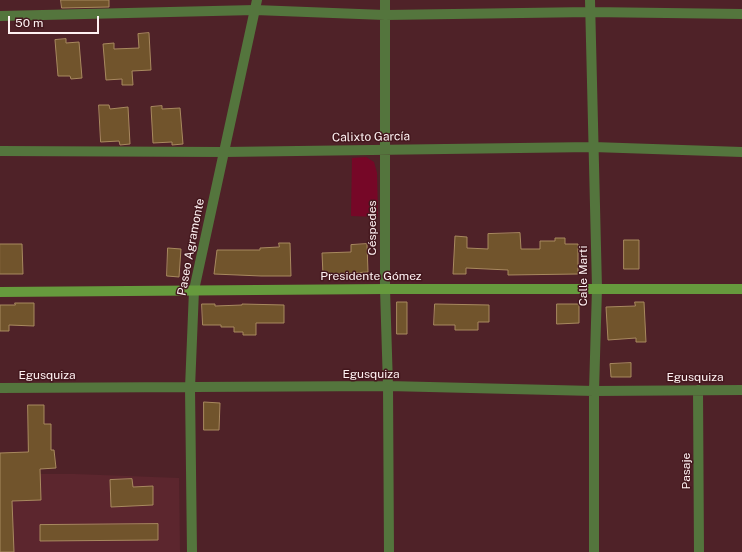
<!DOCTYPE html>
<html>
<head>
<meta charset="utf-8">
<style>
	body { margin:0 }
	#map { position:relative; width:742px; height:552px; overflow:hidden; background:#4f2228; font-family:"Public Sans",sans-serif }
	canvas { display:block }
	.scale { position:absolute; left:8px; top:16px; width:91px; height:18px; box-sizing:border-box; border:2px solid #fef1f2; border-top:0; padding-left:5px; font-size:12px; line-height:14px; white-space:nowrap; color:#fef1f2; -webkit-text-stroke:3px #44181e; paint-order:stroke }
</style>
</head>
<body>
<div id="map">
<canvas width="742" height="552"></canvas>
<div class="scale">50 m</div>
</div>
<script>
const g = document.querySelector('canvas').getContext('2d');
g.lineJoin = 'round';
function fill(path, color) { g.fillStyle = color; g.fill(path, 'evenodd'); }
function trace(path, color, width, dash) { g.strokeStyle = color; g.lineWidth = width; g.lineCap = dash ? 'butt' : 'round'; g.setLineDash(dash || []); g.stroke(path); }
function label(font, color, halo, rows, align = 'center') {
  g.font = font + ' "Public Sans",sans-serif'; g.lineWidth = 3; g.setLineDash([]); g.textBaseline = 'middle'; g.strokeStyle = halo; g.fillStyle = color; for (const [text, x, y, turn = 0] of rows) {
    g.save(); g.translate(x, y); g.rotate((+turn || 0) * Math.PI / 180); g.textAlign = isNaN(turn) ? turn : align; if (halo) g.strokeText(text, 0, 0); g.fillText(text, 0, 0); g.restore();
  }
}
fill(new Path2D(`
	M 0,474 L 75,474 L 179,478 L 180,552 L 0,552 Z`), '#5c262e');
fill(new Path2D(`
	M 366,157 L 374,162 L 377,173 L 378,217 L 351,216 L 352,158 Z`), '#760727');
const building = new Path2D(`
	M 61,0 L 109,0 L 109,7 L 62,8 Z
	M 149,33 L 151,70 L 132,71 L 133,85 L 122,85 L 122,79 L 106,80 L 103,44 L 114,43 L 114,49 L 139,48 L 138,34 Z
	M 66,39 L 66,43 L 79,42 L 82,78 L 71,79 L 70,76 L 58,76 L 55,40 Z
	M 99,105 L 109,105 L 110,109 L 128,107 L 130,144 L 120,145 L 119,141 L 101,142 Z
	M 162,106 L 162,109 L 180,108 L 183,144 L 172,145 L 172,142 L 153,143 L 151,107 Z
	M 520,233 L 521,249 L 540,249 L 540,241 L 555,241 L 555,238 L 565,238 L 565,244 L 578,244 L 578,274 L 508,275 L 508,270 L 466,268 L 466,274 L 453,274 L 455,236 L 467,237 L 467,248 L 488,249 L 488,234 Z
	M 624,240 L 639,240 L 639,269 L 624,269 Z
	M 279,243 L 290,243 L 291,276 L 261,276 L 214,274 L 217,250 L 260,250 L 260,248 L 279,247 Z
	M 0,244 L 22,244 L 23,274 L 0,274 Z
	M 367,244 L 368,272 L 323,275 L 322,253 L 351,252 L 351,245 Z
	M 168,248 L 181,249 L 179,277 L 167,276 Z
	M 397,302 L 407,302 L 407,334 L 397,334 Z
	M 635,302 L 644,302 L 646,342 L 636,342 L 636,338 L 608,340 L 606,307 L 635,306 Z
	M 15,303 L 34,303 L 34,326 L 9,325 L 9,331 L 0,331 L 0,305 L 15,305 Z
	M 202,304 L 215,304 L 215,306 L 242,305 L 242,304 L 284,305 L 284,323 L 256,323 L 256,335 L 243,335 L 243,332 L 234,332 L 234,327 L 221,327 L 221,325 L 203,325 Z
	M 435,304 L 489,305 L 489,322 L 478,322 L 478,330 L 455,330 L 455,325 L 434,325 Z
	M 557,304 L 579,304 L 579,323 L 557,324 Z
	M 631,363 L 631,377 L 611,377 L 610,364 Z
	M 204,402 L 220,403 L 219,430 L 204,430 Z
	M 28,405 L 44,405 L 44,424 L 51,424 L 51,450 L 54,450 L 56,468 L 40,469 L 41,500 L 12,501 L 14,552 L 0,552 L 0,453 L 28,452 Z
	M 132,479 L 133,487 L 153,486 L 153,505 L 111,507 L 110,480 Z
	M 158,524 L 158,540 L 40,541 L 40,525 Z`);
fill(building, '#71542c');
trace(building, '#a8895f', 1);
trace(new Path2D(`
	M 385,0 L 385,289 L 388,386 L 389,552
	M 590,0 L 597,288 L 594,391 L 594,552
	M 0,16 L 255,10 L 385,15 L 590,12 L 742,14
	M 0,151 L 224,152 L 593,147 L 742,152
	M 0,388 L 388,386 L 594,391 L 742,390
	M 698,390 L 699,552
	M 192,552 L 190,388 L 194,290`), '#54753d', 10);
trace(new Path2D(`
	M 194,290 L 257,0`), '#54753d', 10);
trace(new Path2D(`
	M 0,292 L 385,289 L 742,289`), '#669a3d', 10);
label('12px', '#fef1f2', '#44181e', [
	["Calixto García",371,137,-1],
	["Céspedes",372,228,-90],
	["Paseo Agramonte",191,247,-79],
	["Presidente Gómez",371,276],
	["Calle Marti",583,276,-90],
	["Egusquiza",371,374],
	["Egusquiza",47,375],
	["Egusquiza",695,377],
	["Pasaje",686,471,-90]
]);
</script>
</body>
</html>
